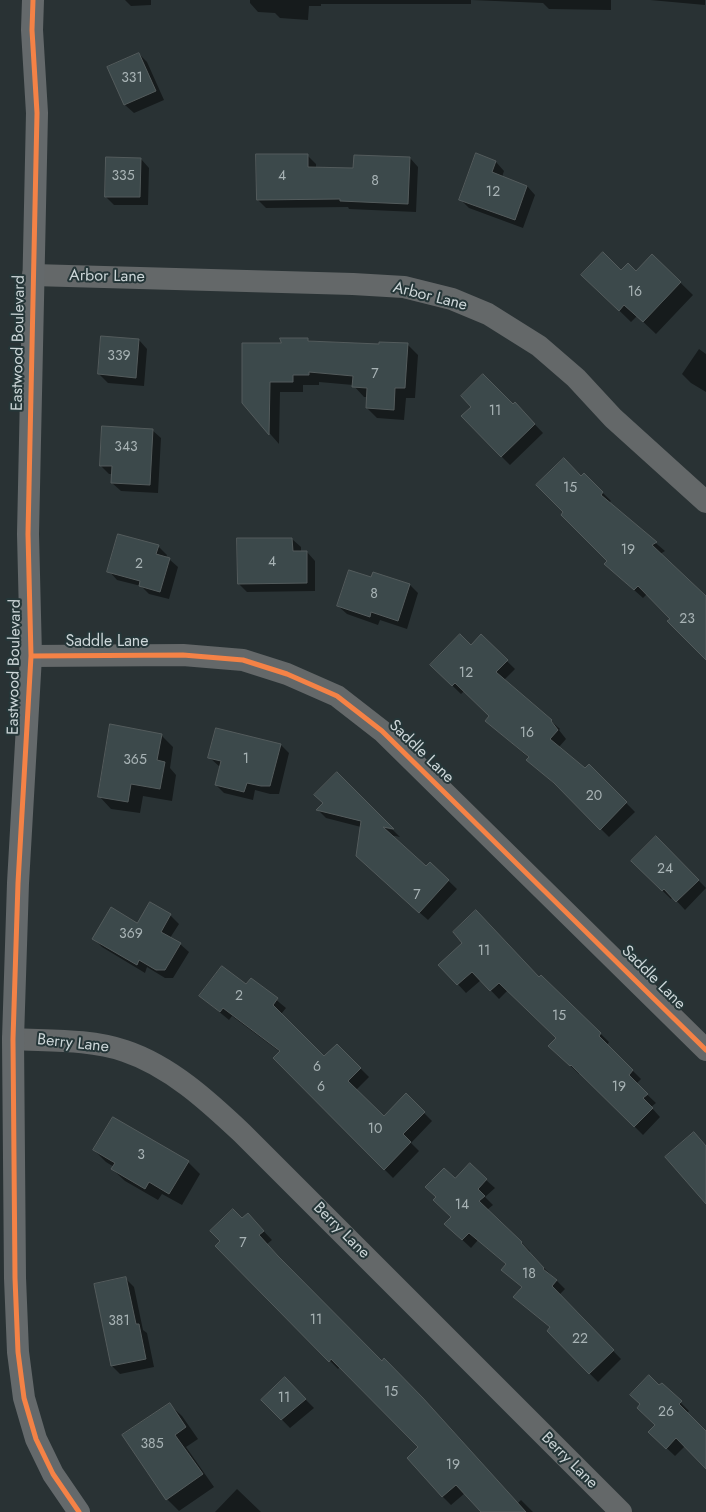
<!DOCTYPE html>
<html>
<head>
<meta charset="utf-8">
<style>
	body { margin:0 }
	canvas { display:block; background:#293234 }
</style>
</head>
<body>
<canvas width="706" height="1512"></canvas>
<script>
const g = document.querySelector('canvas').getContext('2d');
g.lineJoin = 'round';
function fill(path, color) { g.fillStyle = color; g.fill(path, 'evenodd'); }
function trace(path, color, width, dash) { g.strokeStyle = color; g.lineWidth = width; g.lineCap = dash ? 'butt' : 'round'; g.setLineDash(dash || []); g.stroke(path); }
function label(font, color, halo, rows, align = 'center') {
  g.font = font + ' Jost,sans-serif'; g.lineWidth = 4; g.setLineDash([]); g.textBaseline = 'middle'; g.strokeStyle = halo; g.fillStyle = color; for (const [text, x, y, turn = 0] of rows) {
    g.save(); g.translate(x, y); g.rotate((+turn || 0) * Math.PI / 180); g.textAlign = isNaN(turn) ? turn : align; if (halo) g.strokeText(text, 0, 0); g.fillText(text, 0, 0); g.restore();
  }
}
fill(new Path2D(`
	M 125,0 L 151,0 L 151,5 L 131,6 Z
	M 250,0 L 611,0 L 611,10 L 549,9 L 543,3 L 471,0 L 471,4 L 321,4 L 321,6 L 309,6 L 308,20 L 280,18 L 275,13 L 258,12 L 250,3 Z
	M 650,0 L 705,0 L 705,5 Z
	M 139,54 L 147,62 L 164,100 L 134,113 L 125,105 L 108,67 Z
	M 307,155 L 316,164 L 316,168 L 354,169 L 355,156 L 410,158 L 418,167 L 416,212 L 349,209 L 348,207 L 266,208 L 258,200 Z
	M 477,155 L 496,162 L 504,171 L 502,177 L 527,186 L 535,195 L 523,228 L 469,208 L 460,199 Z
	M 141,159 L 149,168 L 148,205 L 114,205 L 106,197 Z
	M 652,255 L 693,295 L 656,334 L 637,316 L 631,322 L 595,287 L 621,271 L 636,272 Z
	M 281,339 L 380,345 L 407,344 L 418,355 L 415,398 L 406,398 L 404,420 L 377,418 L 367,408 L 367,397 L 364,397 L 353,385 L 319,382 L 319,385 L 303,385 L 303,392 L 280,392 L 279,444 L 243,403 L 282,344 Z
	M 139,340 L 147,349 L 144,386 L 108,383 L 99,374 Z
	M 699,349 L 706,354 L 706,392 L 691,383 L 682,374 Z
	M 513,406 L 523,412 L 543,433 L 510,465 L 501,456 Z
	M 152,430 L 161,438 L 158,493 L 121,491 L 112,483 L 113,474 L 109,474 L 101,466 Z
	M 584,474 L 611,501 L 609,503 L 665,551 L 660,554 L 706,598 L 706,659 L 647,594 L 643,598 L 614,572 L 608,561 L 581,477 Z
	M 238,539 L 292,539 L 301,547 L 301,552 L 307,552 L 315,561 L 315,591 L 247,592 L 238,583 Z
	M 158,546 L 167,555 L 166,558 L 169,559 L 178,567 L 169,599 L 149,594 L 141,586 L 117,580 L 109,571 Z
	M 372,578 L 410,585 L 418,593 L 407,629 L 380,620 L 378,625 L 347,614 L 338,606 Z
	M 481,636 L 515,669 L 504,680 L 560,729 L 559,730 L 566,739 L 559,747 L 585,769 L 589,765 L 635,812 L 609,837 L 563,791 L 536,768 L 527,760 L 529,758 L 486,721 L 490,716 L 464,691 L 461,694 L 431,665 L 471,647 Z
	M 161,735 L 173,747 L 170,768 L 176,775 L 172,801 L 143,796 L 140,813 L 111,809 L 99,796 Z
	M 280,744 L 289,753 L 279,794 L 270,794 L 255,790 L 253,800 L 224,793 L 216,785 L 220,767 L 210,758 Z
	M 318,810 L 393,830 L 400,837 L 390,835 L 426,868 L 430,863 L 457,889 L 428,920 L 365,864 L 361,827 L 326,818 Z
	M 656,837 L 706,888 L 685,910 L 673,897 L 671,899 L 632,861 Z
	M 150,903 L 170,915 L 179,924 L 170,938 L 180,944 L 189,952 L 173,978 L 165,978 L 147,967 L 145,973 L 102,947 L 94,939 L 137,924 Z
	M 440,965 L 539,978 L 541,976 L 609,1042 L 607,1045 L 641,1079 L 636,1084 L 656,1103 L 651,1107 L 660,1117 L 643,1135 L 580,1072 L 579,1074 L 550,1046 L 557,1038 L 508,990 L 499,999 L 481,980 L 466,993 Z
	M 251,979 L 286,1008 L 281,1014 L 324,1058 L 337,1045 L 369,1077 L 356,1090 L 384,1117 L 406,1095 L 432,1121 L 411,1143 L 419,1151 L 393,1178 L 274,1058 L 280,1052 L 232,1016 L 229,1020 L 200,996 L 246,986 Z
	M 94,1150 L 188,1162 L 200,1174 L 182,1205 L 162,1194 L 158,1200 L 125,1181 L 112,1169 L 114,1167 L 106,1162 Z
	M 455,1179 L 486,1180 L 495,1188 L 485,1197 L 493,1205 L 487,1210 L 530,1251 L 529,1253 L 565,1289 L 559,1295 L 621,1359 L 598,1382 L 548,1331 L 551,1328 L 514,1297 L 522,1287 L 507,1265 L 478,1240 L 471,1248 L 454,1232 L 452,1217 Z
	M 242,1220 L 256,1223 L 272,1240 L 267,1244 L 286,1265 L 518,1503 L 521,1500 L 533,1512 L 486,1512 L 465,1493 L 451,1505 L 443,1497 L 408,1458 L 419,1447 L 340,1367 L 338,1369 L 217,1246 Z
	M 126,1279 L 134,1287 L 143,1330 L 147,1333 L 154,1367 L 120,1374 L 112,1366 L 95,1285 Z
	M 285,1379 L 314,1408 L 290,1428 L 263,1400 Z
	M 662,1384 L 689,1411 L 686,1414 L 706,1433 L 706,1467 L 685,1446 L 675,1456 L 658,1440 L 656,1425 L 659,1387 Z
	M 169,1404 L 182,1416 L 198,1439 L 186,1447 L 214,1487 L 179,1511 L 167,1499 Z
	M 237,1489 L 261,1512 L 215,1512 Z`), '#0007');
const building = new Path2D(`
	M 139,53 L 156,91 L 124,105 L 107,67 Z
	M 476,153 L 496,161 L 492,172 L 527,186 L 515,220 L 459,200 Z
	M 256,154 L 308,154 L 308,167 L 353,168 L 354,155 L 410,157 L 408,204 L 340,201 L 340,199 L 257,200 Z
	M 106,157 L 141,158 L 140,197 L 105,197 Z
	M 603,252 L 621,270 L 628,263 L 636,271 L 652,254 L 681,282 L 643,322 L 624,305 L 619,311 L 581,275 Z
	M 101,336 L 139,339 L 136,378 L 98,374 Z
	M 280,338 L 308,338 L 308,341 L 379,344 L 379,342 L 408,343 L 405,388 L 395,388 L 394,410 L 366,408 L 367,388 L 352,387 L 353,376 L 309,372 L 309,375 L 293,375 L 293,382 L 270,382 L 269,435 L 242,403 L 242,343 L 281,343 Z
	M 483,374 L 513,404 L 515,402 L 535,424 L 501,457 L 461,416 L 471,407 L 461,396 Z
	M 102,426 L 153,429 L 150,485 L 111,483 L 112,466 L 100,466 Z
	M 564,458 L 581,476 L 584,473 L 603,492 L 601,495 L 657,542 L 652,545 L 706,596 L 706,660 L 667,621 L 670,619 L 638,586 L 634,590 L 604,564 L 607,561 L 561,515 L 563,512 L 536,485 Z
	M 118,534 L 159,545 L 156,554 L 170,558 L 160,592 L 139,586 L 140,581 L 107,572 Z
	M 237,538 L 292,538 L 293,551 L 307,551 L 307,583 L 238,584 Z
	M 349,570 L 371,577 L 373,572 L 410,584 L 398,621 L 371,612 L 370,617 L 337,606 Z
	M 460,634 L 471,645 L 481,634 L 508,660 L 496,672 L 552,720 L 551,721 L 558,730 L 550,739 L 585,768 L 589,764 L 627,802 L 600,830 L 554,783 L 526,760 L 529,757 L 485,721 L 489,716 L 455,683 L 452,686 L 430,665 Z
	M 110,724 L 162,734 L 157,760 L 165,762 L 160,789 L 131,784 L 128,802 L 98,797 Z
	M 216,728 L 281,744 L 270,786 L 261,786 L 247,783 L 244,792 L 215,785 L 221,761 L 208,758 Z
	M 337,772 L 394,829 L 383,827 L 426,866 L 430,862 L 449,880 L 419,913 L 356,856 L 361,821 L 316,810 L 323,803 L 314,795 Z
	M 656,836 L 699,880 L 676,902 L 664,889 L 662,891 L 631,861 Z
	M 150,902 L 171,914 L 161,932 L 181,943 L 165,970 L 156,970 L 139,960 L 137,965 L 92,939 L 111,907 L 137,923 Z
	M 476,910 L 539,977 L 541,975 L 601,1033 L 599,1036 L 633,1070 L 629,1075 L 648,1094 L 643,1098 L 653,1108 L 634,1127 L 571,1065 L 570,1066 L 548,1046 L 556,1038 L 499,983 L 490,991 L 472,972 L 457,985 L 438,965 L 462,943 L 453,932 Z
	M 222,966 L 246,984 L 251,978 L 278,998 L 273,1005 L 324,1056 L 337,1044 L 361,1068 L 348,1081 L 384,1116 L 406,1093 L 425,1112 L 403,1134 L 411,1142 L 384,1170 L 273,1058 L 280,1051 L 223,1008 L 220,1012 L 199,996 Z
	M 113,1117 L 189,1161 L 169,1194 L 149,1182 L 145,1189 L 111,1169 L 115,1163 L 93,1150 Z
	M 694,1132 L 706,1146 L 706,1204 L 665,1157 Z
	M 470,1163 L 487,1179 L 478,1189 L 485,1196 L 479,1201 L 522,1242 L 521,1243 L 544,1268 L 543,1269 L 557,1280 L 552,1286 L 614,1350 L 589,1374 L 547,1331 L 550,1327 L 513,1297 L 522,1287 L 501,1270 L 506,1264 L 469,1233 L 462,1240 L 444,1224 L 451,1217 L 433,1200 L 436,1197 L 425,1187 L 444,1168 L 455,1178 Z
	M 233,1209 L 242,1218 L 248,1213 L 264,1231 L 259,1235 L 278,1256 L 382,1361 L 384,1358 L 423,1398 L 526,1512 L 481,1512 L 456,1485 L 442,1497 L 407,1458 L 418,1447 L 331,1359 L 329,1362 L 215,1246 L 220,1241 L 210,1231 Z
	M 126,1277 L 136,1324 L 139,1324 L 146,1359 L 111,1366 L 94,1284 Z
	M 649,1375 L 659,1385 L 662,1383 L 682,1401 L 679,1404 L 706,1431 L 706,1469 L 676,1438 L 666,1449 L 648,1432 L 655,1425 L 637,1408 L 640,1404 L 630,1395 Z
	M 285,1377 L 306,1399 L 281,1420 L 261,1400 Z
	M 170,1403 L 186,1427 L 175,1435 L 203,1474 L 166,1500 L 122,1435 Z`);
fill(building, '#3c494b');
trace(building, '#535b5c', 1);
trace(new Path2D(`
	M 33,275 L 353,284 L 404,287 L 452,299 L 488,314 L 539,346 L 576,378 L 613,418 L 706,502
	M 31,656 L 183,655 L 243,660 L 287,674 L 337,696 L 382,731 L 706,1050
	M 13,1039 C 49,1041 90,1039 125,1051 C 170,1066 208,1101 242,1133 L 621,1512`), '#646869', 22);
trace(new Path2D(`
	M 33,0 L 32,30 L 37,113 L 28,534 L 31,656 L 18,883 L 13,1039 L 15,1278 L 18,1352 L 24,1398 L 36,1439 L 53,1474 L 79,1512`), '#64696b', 22);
trace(new Path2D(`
	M 33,0 L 32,30 L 37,113 L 28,534 L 31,656 L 18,883 L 13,1039 L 15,1278 L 18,1352 L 24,1398 L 36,1439 L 53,1474 L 79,1512
	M 31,656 L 183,655 L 243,660 L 287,674 L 337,696 L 382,731 L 706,1050`), '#f48246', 5);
label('14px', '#a8b3b5', null, [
	["331",132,79],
	["335",123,177],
	["4",282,177],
	["8",375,182],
	["12",493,193],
	["16",635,293],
	["339",119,357],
	["7",375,375],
	["11",495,412],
	["343",126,448],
	["15",570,489],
	["19",628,551],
	["4",272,563],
	["2",139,565],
	["8",374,595],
	["23",687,620],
	["12",466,674],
	["16",527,734],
	["1",246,760],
	["365",135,761],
	["20",594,797],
	["24",665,870],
	["7",417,896],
	["369",131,935],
	["11",484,952],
	["2",239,997],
	["15",559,1017],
	["6",317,1068],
	["6",321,1088],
	["19",619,1088],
	["10",375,1130],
	["3",141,1156],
	["14",462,1206],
	["7",243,1244],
	["18",529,1275],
	["11",316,1321],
	["381",119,1322],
	["22",580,1340],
	["15",391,1393],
	["11",284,1399],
	["26",666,1413],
	["385",152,1445],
	["19",453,1466]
]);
label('16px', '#ccd6d8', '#253638', [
	["Arbor Lane",107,277,1],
	["Arbor Lane",430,297,14],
	["Eastwood Boulevard",19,343,-89],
	["Saddle Lane",107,642],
	["Eastwood Boulevard",15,667,-89],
	["Saddle Lane",421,752,44],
	["Saddle Lane",653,978,45],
	["Berry Lane",73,1044,6],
	["Berry Lane",341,1231,45],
	["Berry Lane",569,1461,45]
]);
</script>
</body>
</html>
